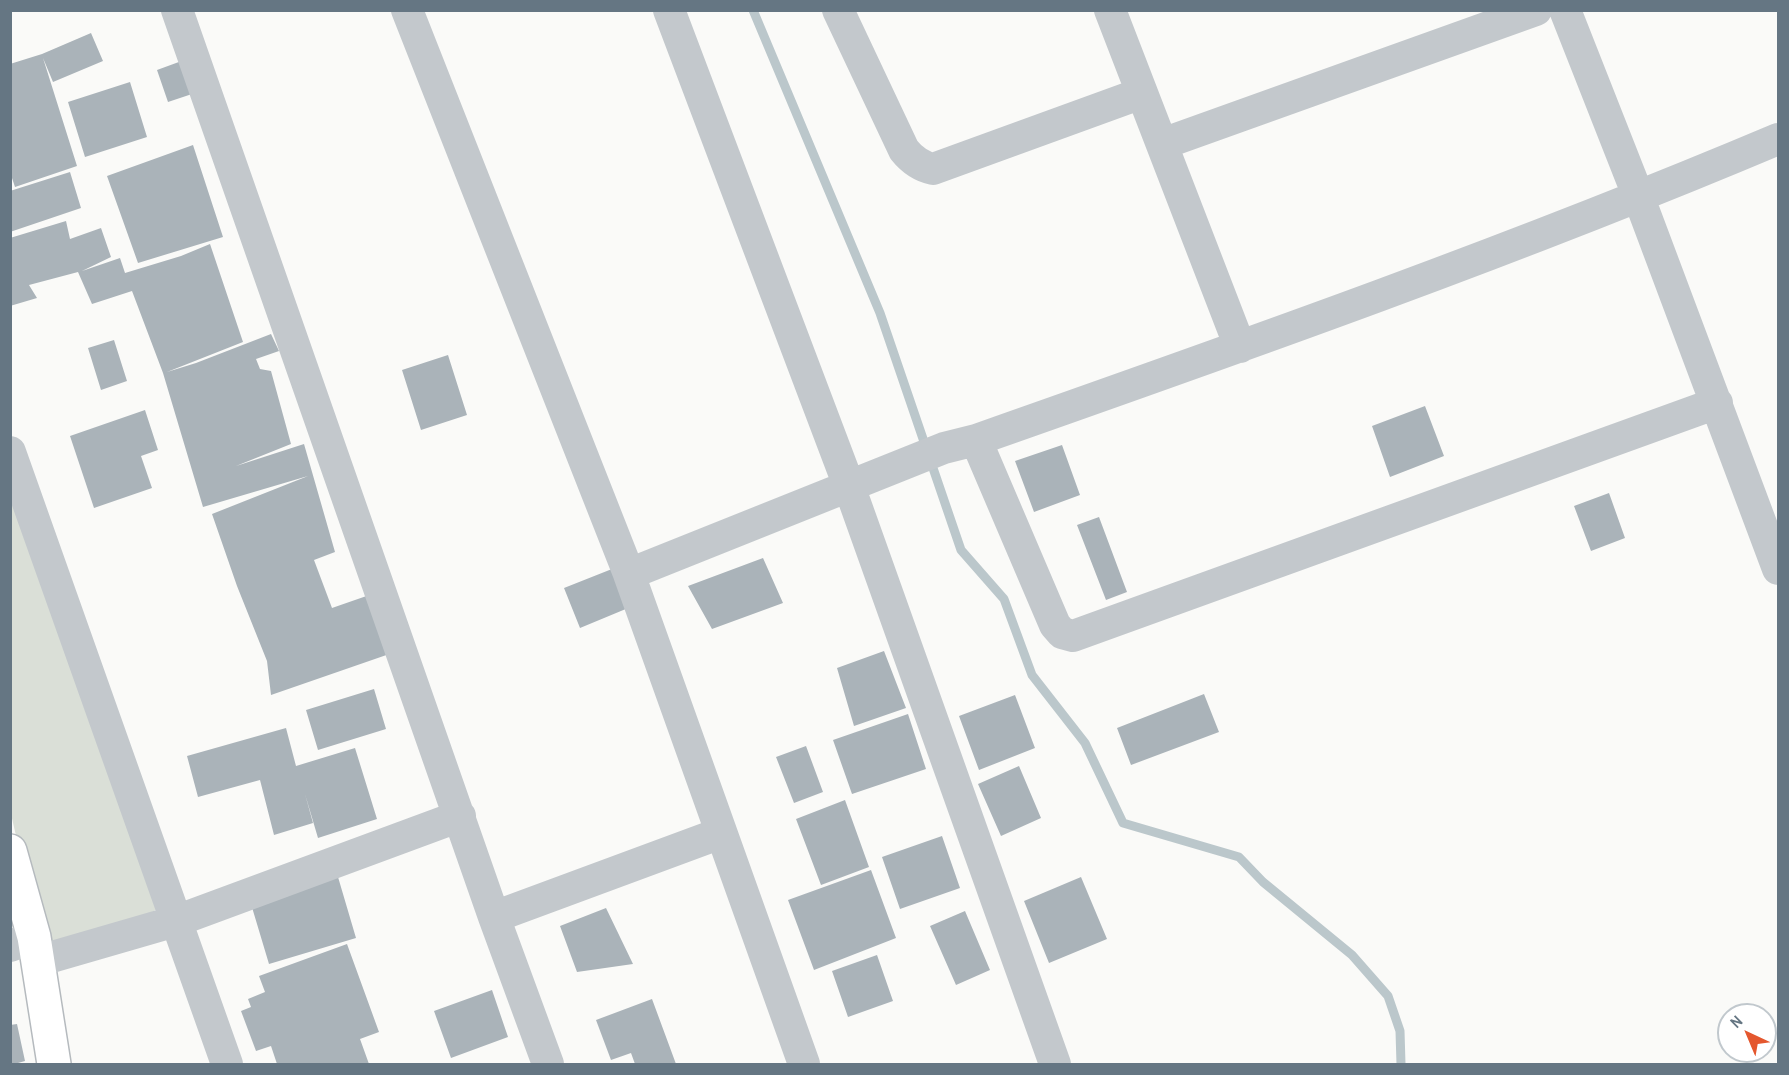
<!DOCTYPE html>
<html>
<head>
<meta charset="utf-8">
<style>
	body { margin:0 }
	#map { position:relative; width:1789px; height:1075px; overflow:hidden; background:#fafaf8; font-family:"Archivo Narrow",sans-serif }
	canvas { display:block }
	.frame { position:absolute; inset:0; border:12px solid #657683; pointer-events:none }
	.north { position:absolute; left:1717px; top:1003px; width:60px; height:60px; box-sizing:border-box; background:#fff; border:2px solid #c1c8cd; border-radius:50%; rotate:316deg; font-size:16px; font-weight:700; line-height:24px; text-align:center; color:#657683 }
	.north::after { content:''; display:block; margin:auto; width:21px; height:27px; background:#e4572e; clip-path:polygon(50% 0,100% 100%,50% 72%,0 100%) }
</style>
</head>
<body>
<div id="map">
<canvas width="1789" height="1075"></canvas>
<div class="frame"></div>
<div class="north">N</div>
</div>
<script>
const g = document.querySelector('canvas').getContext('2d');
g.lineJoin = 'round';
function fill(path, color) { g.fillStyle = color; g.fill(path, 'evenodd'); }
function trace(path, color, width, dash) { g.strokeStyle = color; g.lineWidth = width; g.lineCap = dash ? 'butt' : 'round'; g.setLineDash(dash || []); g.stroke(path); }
fill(new Path2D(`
	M 10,465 L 160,907 L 151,913 L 42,949 L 11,814 Z`), '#dadfd7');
trace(new Path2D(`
	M 753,10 L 880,313 L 961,550 L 1004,599 L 1032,675 L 1085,743 L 1123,823 L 1239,857 L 1263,882 L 1352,955 L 1388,996 L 1400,1031 L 1401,1064`), '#bbc7cb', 9);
fill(new Path2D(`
	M 91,33 L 103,61 L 53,82 L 43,58 L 77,166 L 15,187 L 10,172 L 10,64 L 42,54 Z
	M 187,59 L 198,92 L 168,102 L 157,70 Z
	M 130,82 L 147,137 L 85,157 L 68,102 Z
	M 193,145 L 223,237 L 138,263 L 107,176 Z
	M 70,172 L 81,208 L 10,232 L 10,191 Z
	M 66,221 L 70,239 L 101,228 L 111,257 L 82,271 L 120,258 L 125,273 L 181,256 L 210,244 L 243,342 L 167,372 L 196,363 L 271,334 L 279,351 L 256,359 L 260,369 L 271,371 L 291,444 L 236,466 L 304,444 L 335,552 L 314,560 L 332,608 L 378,592 L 398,651 L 271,695 L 267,661 L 237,586 L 212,514 L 308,476 L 203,507 L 163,373 L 132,291 L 92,304 L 78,272 L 29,285 L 37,298 L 10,306 L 10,238 Z
	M 114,340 L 127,381 L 101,390 L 88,348 Z
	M 448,355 L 467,415 L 421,430 L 402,370 Z
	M 1425,406 L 1444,456 L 1390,477 L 1372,426 Z
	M 145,410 L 158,450 L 141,456 L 152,488 L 94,508 L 70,436 Z
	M 1062,445 L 1080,495 L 1034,512 L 1015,461 Z
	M 1609,493 L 1625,538 L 1591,551 L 1574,506 Z
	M 1099,517 L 1127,592 L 1106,600 L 1077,525 Z
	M 763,558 L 783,603 L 712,629 L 688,586 Z
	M 617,567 L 633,606 L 580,628 L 564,588 Z
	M 884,651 L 906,708 L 854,726 L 837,668 Z
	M 374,689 L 386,729 L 318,750 L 306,710 Z
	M 1204,694 L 1219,732 L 1131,765 L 1117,728 Z
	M 1015,695 L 1035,748 L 979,770 L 959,716 Z
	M 908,714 L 926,769 L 852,794 L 833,740 Z
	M 286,728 L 296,766 L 355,748 L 377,819 L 318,838 L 305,794 L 313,823 L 274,835 L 260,780 L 198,797 L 187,756 Z
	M 806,746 L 823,792 L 794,803 L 776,757 Z
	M 1019,766 L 1041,818 L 1001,836 L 978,784 Z
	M 845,800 L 869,867 L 821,885 L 796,819 Z
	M 942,836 L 960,888 L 900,909 L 882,857 Z
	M 871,870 L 896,938 L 814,970 L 788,900 Z
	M 338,877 L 356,938 L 269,964 L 251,904 Z
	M 1081,877 L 1107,939 L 1049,963 L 1024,901 Z
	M 606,908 L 633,964 L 577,972 L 560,926 Z
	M 965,911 L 990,970 L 956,985 L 930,926 Z
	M 347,944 L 379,1032 L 360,1039 L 369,1064 L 293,1064 L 293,1063 L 277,1064 L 271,1046 L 256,1051 L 241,1011 L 251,1007 L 248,999 L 265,992 L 259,976 Z
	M 877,955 L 893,1001 L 848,1017 L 832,971 Z
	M 492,990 L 508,1037 L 451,1058 L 434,1011 Z
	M 652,999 L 676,1064 L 635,1064 L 631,1053 L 611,1060 L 596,1020 Z
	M 17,1024 L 25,1061 L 18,1063 L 18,1064 L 10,1064 L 10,1025 Z`), '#aab3b9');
const major = new Path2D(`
	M 10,851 L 34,937 L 54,1064`);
trace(major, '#b5babe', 36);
trace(new Path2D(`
	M 177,10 L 494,917 L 548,1064
	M 407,10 L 629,574 L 804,1064
	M 669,10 L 849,486 L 1055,1064
	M 838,10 L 904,150 C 912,160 920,166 933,169 L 1142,93
	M 1110,10 L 1240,347
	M 1565,10 L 1639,198 L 1778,569
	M 1162,144 L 1536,10
	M 976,440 L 1055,625 L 1062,633 L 1073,636 L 1717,403
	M 10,452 L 227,1064
	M 629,574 L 944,448 L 976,440 C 1246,345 1515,250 1778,139
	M 494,917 L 721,833
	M 10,946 L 34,937
	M 38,961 L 176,921 L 460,816`), '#c3c8cc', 32);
trace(major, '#fff', 33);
</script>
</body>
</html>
